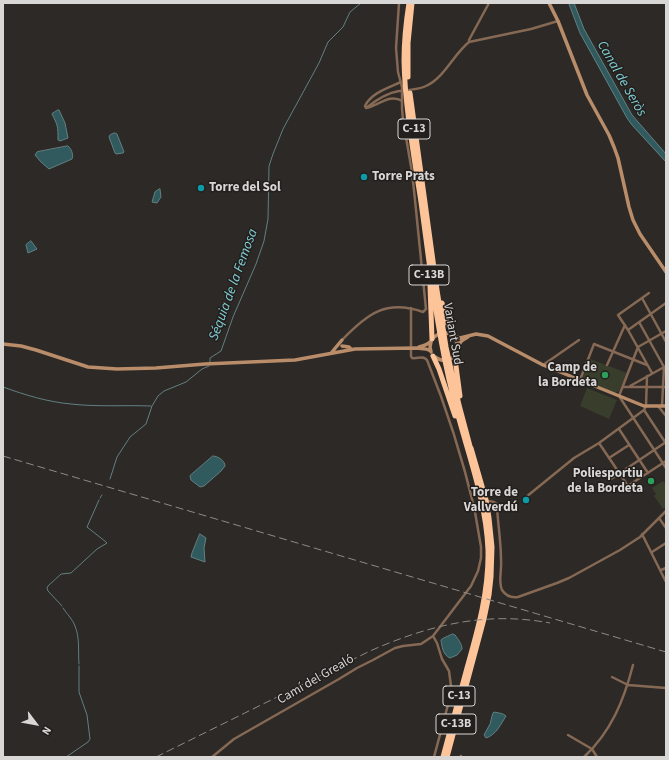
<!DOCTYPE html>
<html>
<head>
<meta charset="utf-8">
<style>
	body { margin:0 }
	#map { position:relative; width:669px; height:760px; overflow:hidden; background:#2c2926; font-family:"Source Sans 3",sans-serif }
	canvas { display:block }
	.frame { position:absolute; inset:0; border:4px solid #d9d7d5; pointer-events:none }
	.north { position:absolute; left:16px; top:704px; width:40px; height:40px; -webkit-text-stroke:3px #221f1d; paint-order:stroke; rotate:122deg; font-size:11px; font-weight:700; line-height:16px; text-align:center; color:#d9d7d5 }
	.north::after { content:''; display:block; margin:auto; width:14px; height:18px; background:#d9d7d5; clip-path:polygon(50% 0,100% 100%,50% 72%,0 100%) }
</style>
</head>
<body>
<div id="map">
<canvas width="669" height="760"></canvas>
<div class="frame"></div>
<div class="north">N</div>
</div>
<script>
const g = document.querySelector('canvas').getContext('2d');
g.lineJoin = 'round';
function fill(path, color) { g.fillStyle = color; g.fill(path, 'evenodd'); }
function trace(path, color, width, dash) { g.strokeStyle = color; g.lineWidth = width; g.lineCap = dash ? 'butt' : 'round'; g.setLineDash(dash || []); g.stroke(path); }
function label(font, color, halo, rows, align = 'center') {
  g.font = font + ' "Source Sans 3",sans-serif'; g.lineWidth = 3; g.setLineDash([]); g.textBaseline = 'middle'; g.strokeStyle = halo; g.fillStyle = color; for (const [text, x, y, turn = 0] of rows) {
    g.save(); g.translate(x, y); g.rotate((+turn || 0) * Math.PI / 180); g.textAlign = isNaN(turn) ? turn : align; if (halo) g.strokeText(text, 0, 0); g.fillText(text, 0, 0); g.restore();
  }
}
fill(new Path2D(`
	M 590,359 L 627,373 L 619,391 L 615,393 L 582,379 Z
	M 587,388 L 617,400 L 609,419 L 580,406 Z
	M 663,481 L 666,485 L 666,507 L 663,509 L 654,496 L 656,494 L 652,488 Z`), '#393d2c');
const water = new Path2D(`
	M 569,3 L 574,3 L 584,29 L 632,115 L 666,154 L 666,162 L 632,125 L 627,118 L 580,33 Z
	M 58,110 L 59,110 L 65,123 L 68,138 L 60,141 L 58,140 C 58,126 58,126 52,114 Z
	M 115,133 L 117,134 L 124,152 L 123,153 L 116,154 L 115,153 L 109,137 L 110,135 Z
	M 68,146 C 71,148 74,155 72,159 L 49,169 L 41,162 L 35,155 L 37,152 Z
	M 160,189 L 161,197 L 157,203 L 152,202 L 155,192 Z
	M 31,241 L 37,249 L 28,253 L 26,245 Z
	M 213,456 C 218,456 225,461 225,466 L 221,471 L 204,486 L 200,487 L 191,480 L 190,476 Z
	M 200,534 L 206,538 L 204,548 L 205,562 L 191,557 L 192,553 Z
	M 453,634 L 455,635 C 458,639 462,644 462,649 L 457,655 L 450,658 C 443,655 442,647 441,640 L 442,639 Z
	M 493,713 L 494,712 C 498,713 503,713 506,716 C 501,724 496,735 486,738 L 484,735 L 490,724 Z`);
fill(water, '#315a5e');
trace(water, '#638082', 1);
trace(new Path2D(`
	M 210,363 L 210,358 L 221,351 L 233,317 L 256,264 L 264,241 L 268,219 L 269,166 L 273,154 L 283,129 L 319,63 L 328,42 L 343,27 L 350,12 L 361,3
	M 3,387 C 25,395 48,402 71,404 C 98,407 124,405 151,406
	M 110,479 L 117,457 L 130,437 L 146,424 L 152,406 L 158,396 L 164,391 L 186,382 L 202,369 L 209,366
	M 100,498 L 102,495
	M 62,606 L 48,591 L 47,588 L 48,586 L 61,574 L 71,573 L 97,549 L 107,543 L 106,542 L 87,527 L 99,500
	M 63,608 C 67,614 73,620 75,626 C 80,638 78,652 79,664
	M 66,757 L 88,742 L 90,739 L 87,715 L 79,692 L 79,666`), '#638082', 1);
trace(new Path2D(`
	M 469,42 L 469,40 L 489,3
	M 401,82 C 388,88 371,93 365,106 L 366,108 C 378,106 390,93 402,101
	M 366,108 C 376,100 386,93 399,91 C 408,90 418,90 426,86 C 445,77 453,55 469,42 L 531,29 L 558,21
	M 649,293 L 618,315 L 628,330 L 652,373
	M 642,298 L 666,342
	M 411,308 L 411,356 L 412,358 C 418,359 423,355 427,360 C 447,409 463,460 475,511
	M 639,322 L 664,367 L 662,406
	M 628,330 L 666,303
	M 666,331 L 638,347 L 619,396 L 666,468
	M 342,340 C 367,314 386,299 423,312 L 426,309 L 415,200 L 412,172 L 403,120 L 402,108 L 402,87 L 398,72 L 396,48 L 399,3
	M 543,365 L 579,340
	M 607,365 L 625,325
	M 580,380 L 594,344 L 647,365
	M 630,386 L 666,366
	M 623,387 L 666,387
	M 658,406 L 666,416
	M 644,410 L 665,442
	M 619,429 L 648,473
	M 599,443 L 628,486
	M 609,458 L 629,445
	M 611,479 L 666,442
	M 620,491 L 666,461
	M 526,497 L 574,458 L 599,443 L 644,410 L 646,406 L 647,376
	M 488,501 L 494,502 L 497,504 L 497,507 C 498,525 501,542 501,560 C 502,569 498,582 502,590 C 506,596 512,598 518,597 L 557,583 L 569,578 L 620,550 L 640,537 L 666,511
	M 659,518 L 666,528
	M 642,534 L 666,582
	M 652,552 L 666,543
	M 661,570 L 666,568
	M 433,636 L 437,643 L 442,659 L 449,671 L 451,686 L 449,701 L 434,757
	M 612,677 L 628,685 L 666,688
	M 568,735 L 592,749 L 597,757
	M 212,757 L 234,739 L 339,679 L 357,668 L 373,660 L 395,648 L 403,646 L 421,644 L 433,636 L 471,586 L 478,571 L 481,558 L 481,547 L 475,512 L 477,507 L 480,505
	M 460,757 L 461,756
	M 584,757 C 611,732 624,700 633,665`), '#856954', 2.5);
trace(new Path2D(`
	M 549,3 L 558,21 L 587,95 L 609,135 L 614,147 L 618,158 L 629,207 L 633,220 L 640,234 L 666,272
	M 455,337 L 460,338 L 476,334 L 488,336 L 543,365 L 639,404 L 644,406 L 666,406
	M 431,342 L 430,347 L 431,352
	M 3,344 L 21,346 L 36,350 L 88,367 L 117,369 L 156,368 L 205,364 L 295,360 L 355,349 L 416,348 L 426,349 L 431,351
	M 342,346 L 349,347 L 351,349
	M 419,347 C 423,346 427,345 430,342 C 433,339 433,337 437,335 C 447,329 457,337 458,347
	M 332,352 L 342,340
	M 435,357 C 442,362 452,362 457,352 C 458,349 458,346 460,343 C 462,340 464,339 468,337`), '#b98c6a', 3.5);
trace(new Path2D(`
	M 409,3 C 406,22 404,41 404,61 C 405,108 414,156 421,202 C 430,267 437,333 453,396 C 465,447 486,497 488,550 C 489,591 478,629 467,668 C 459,697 451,727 443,757
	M 408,77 L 408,43 L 412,3
	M 410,93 L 437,290 L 446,347 L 459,405 L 471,450
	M 430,286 L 432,339
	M 442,303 L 447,322 L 453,336
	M 456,353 L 456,366 L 460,396
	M 433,356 L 439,369 L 455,416
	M 447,757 L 484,619 L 489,595 L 491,577 L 492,547 L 489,518 L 486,500 L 471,448`), '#fdc499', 5);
trace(new Path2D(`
	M 3,456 L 666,652
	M 156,757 L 370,651 C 429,625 486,611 550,623`), '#8d8b88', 1, [8, 4]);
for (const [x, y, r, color] of [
	[364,177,4,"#0f9aa8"],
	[201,188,4,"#0f9aa8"],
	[605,375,4,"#2e9e5b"],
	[651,481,4,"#2e9e5b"],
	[526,500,4,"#0f9aa8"]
]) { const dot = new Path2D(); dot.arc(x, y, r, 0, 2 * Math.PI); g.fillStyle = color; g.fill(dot); trace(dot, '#221f1d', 1.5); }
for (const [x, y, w] of [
	[414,129,32],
	[429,275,40],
	[459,696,32],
	[456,724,40]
]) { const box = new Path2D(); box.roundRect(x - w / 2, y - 10, w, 20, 3); g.fillStyle = '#221f1d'; g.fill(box); trace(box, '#d9d7d5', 1); }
label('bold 12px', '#d9d7d5', null, [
	["C-13",414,129],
	["C-13B",429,275],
	["C-13",459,696],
	["C-13B",456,724]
]);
label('bold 13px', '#d9d7d5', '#221f1d', [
	["Torre Prats",372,177,"left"],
	["Torre del Sol",209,188,"left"],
	["Camp de",597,368],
	["la Bordeta",597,383],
	["Poliesportiu",643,474],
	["de la Bordeta",643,489],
	["Torre de",518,493],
	["Vallverdú",518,508]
], 'right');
label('13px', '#d9d7d5', '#221f1d', [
	["Variant Sud",452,334,80],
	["Camí del Grealó",316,680,-30]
]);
label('italic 14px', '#80ced5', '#221f1d', [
	["Canal de Seròs",621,79,60],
	["Séquia de la Femosa",234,285,-70]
]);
</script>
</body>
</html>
